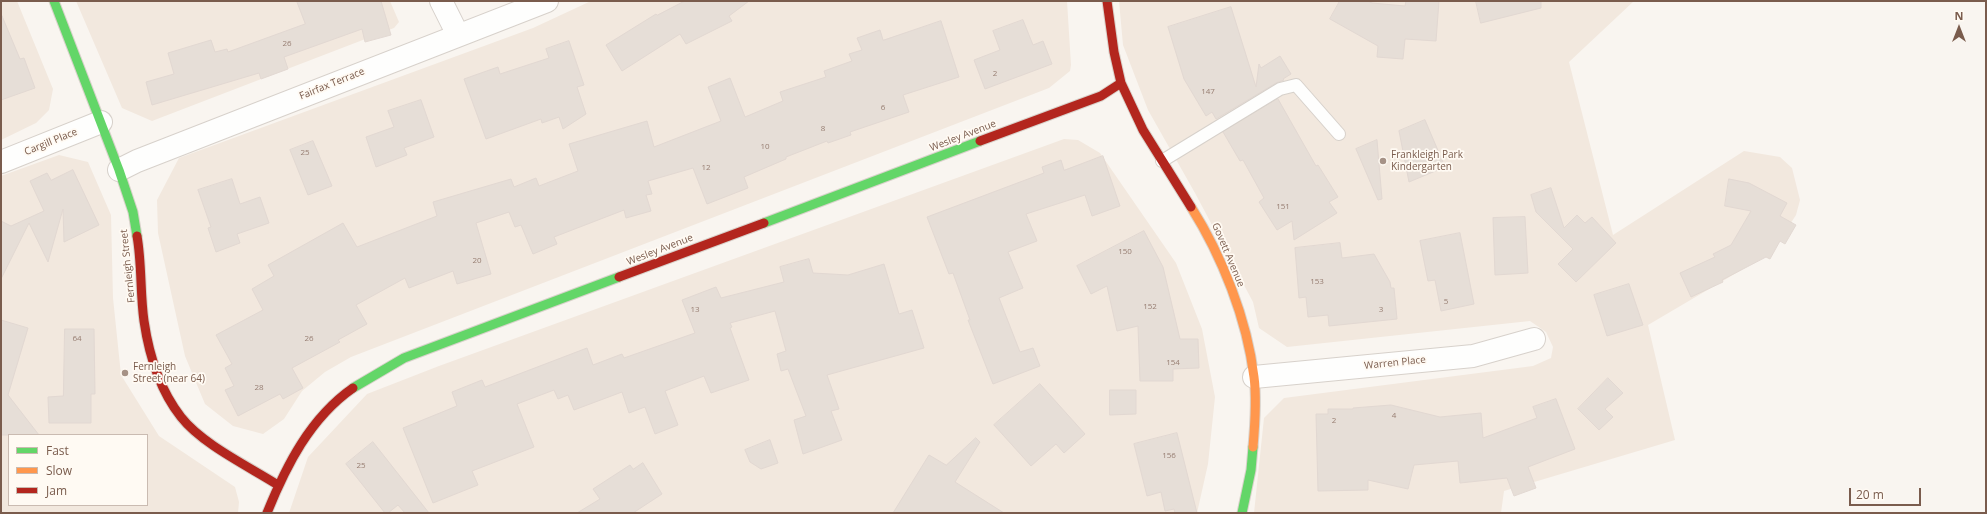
<!DOCTYPE html>
<html>
<head>
<meta charset="utf-8">
<style>
	body { margin:0 }
	#map { position:relative; width:1987px; height:514px; overflow:hidden; background:#f9f5f0; font-family:"Open Sans",sans-serif }
	canvas { display:block }
	.frame { position:absolute; inset:0; border:2px solid #7a5c4d; pointer-events:none }
	.legend { position:absolute; left:8px; top:434px; width:140px; height:72px; box-sizing:border-box; background:#fffaf3; border:1px solid #cabbb1; margin:0; padding:5px 7px; list-style:none; font-size:12px; color:#7a5c4d }
	.legend li { display:flex; align-items:center; gap:8px; height:20px }
	.legend b { width:20px; border:1px solid #cabbb1 }
	.north { position:absolute; left:1939px; top:8px; width:40px; height:40px; -webkit-text-stroke:3px #fffaf3; paint-order:stroke; rotate:0deg; font-size:11px; font-weight:700; line-height:16px; text-align:center; color:#7a5c4d }
	.north::after { content:''; display:block; margin:auto; width:14px; height:18px; background:#7a5c4d; clip-path:polygon(50% 0,100% 100%,50% 72%,0 100%) }
	.scale { position:absolute; left:1849px; top:488px; width:72px; height:18px; box-sizing:border-box; border:2px solid #7a5c4d; border-top:0; padding-left:5px; font-size:12px; line-height:14px; white-space:nowrap; color:#7a5c4d; -webkit-text-stroke:3px #fffaf3; paint-order:stroke }
</style>
</head>
<body>
<div id="map">
<canvas width="1987" height="514"></canvas>
<div class="frame"></div>
<ul class="legend">
<li><b style="height:5px;background:#63d668"></b>Fast</li>
<li><b style="height:5px;background:#ff974d"></b>Slow</li>
<li><b style="height:5px;background:#b3261e"></b>Jam</li>
</ul>
<div class="north">N</div>
<div class="scale">20 m</div>
</div>
<script>
const g = document.querySelector('canvas').getContext('2d');
g.lineJoin = 'round';
function fill(path, color) { g.fillStyle = color; g.fill(path, 'evenodd'); }
function trace(path, color, width, dash) { g.strokeStyle = color; g.lineWidth = width; g.lineCap = dash ? 'butt' : 'round'; g.setLineDash(dash || []); g.stroke(path); }
function label(font, color, halo, rows, align = 'center') {
  g.font = font + ' "Open Sans",sans-serif'; g.lineWidth = 3.5; g.setLineDash([]); g.textBaseline = 'middle'; g.strokeStyle = halo; g.fillStyle = color; for (const [text, x, y, turn = 0] of rows) {
    g.save(); g.translate(x, y); g.rotate((+turn || 0) * Math.PI / 180); g.textAlign = isNaN(turn) ? turn : align; if (halo) g.strokeText(text, 0, 0); g.fillText(text, 0, 0); g.restore();
  }
}
fill(new Path2D(`
	M 1,1 L 17,1 L 53,89 L 49,110 L 36,123 L 1,140 Z
	M 76,1 L 390,1 L 399,22 L 394,28 L 152,121 L 122,108 Z
	M 591,1 L 1067,1 L 1071,65 L 1070,71 L 1049,88 L 351,357 L 325,372 L 302,391 L 284,419 L 263,434 L 233,426 L 205,404 L 185,356 L 158,233 L 157,200 L 179,158 L 533,28 Z
	M 1119,1 L 1634,1 L 1569,62 L 1613,235 L 1744,151 L 1780,157 L 1792,168 L 1800,200 L 1796,215 L 1772,252 L 1648,325 L 1675,440 L 1504,491 L 1501,513 L 1254,513 L 1264,418 L 1284,398 L 1533,366 L 1551,358 L 1553,347 L 1546,332 L 1530,321 L 1287,347 L 1259,328 L 1253,302 L 1195,193 L 1148,110 L 1123,45 Z
	M 1064,139 L 1078,140 L 1100,153 L 1176,263 L 1202,329 L 1215,397 L 1208,464 L 1197,513 L 289,513 L 308,457 L 367,394 L 439,366 Z
	M 59,155 L 88,162 L 111,215 L 113,298 L 121,375 L 159,436 L 235,487 L 239,502 L 238,513 L 1,513 L 1,176 ZM 9,435 L 147,435 L 147,505 L 9,505 Z`), '#f2e8de');
const building = new Path2D(`
	M 297,1 L 381,1 L 391,35 L 365,42 L 362,29 L 284,57 L 288,69 L 261,79 L 259,73 L 152,105 L 146,82 L 174,74 L 168,53 L 211,40 L 215,52 L 227,49 L 228,52 L 305,24 Z
	M 685,1 L 749,1 L 729,16 L 732,21 L 686,44 L 680,34 L 622,71 L 606,45 L 656,14 L 657,15 Z
	M 1340,1 L 1368,1 L 1372,3 L 1405,6 L 1406,1 L 1439,1 L 1436,41 L 1405,39 L 1403,59 L 1377,57 L 1378,46 L 1330,19 Z
	M 1476,1 L 1541,1 L 1541,8 L 1481,23 Z
	M 1231,7 L 1256,87 L 1259,64 L 1261,68 L 1280,56 L 1291,74 L 1283,79 L 1284,80 L 1276,83 L 1216,119 L 1212,112 L 1206,116 L 1184,79 L 1168,27 Z
	M 2,16 L 20,59 L 24,58 L 35,88 L 1,100 Z
	M 1023,20 L 1033,45 L 1043,41 L 1052,64 L 985,89 L 974,60 L 1000,50 L 993,31 Z
	M 941,21 L 959,77 L 903,95 L 909,112 L 850,132 L 851,135 L 828,143 L 827,141 L 786,157 L 786,159 L 744,177 L 748,188 L 707,204 L 693,168 L 648,181 L 652,194 L 646,195 L 651,211 L 626,218 L 624,210 L 554,237 L 557,244 L 533,254 L 521,225 L 515,227 L 509,212 L 476,223 L 491,274 L 457,284 L 453,271 L 409,288 L 405,278 L 356,305 L 367,324 L 338,340 L 340,342 L 292,368 L 303,388 L 283,399 L 280,394 L 238,416 L 225,390 L 234,386 L 225,368 L 232,364 L 216,335 L 263,310 L 252,289 L 274,276 L 268,265 L 343,223 L 357,247 L 437,216 L 433,202 L 511,179 L 514,187 L 536,178 L 539,186 L 578,171 L 569,144 L 647,121 L 654,147 L 721,121 L 708,87 L 730,78 L 745,117 L 783,101 L 780,92 L 826,77 L 824,71 L 852,61 L 849,54 L 862,50 L 857,38 L 880,30 L 883,40 Z
	M 569,41 L 584,85 L 577,87 L 586,114 L 563,129 L 559,117 L 542,123 L 541,119 L 486,139 L 464,79 L 498,67 L 500,74 L 549,58 L 546,49 Z
	M 1278,99 L 1316,166 L 1318,165 L 1338,197 L 1329,202 L 1337,213 L 1294,240 L 1292,221 L 1277,230 L 1259,202 L 1264,198 L 1243,160 L 1240,161 L 1223,132 Z
	M 421,100 L 434,137 L 404,148 L 407,155 L 376,167 L 366,137 L 394,127 L 388,111 Z
	M 1425,120 L 1445,167 L 1409,182 L 1399,131 Z
	M 1377,140 L 1382,199 L 1378,200 L 1356,149 Z
	M 313,141 L 332,186 L 308,195 L 290,150 Z
	M 1103,156 L 1120,206 L 1092,216 L 1085,195 L 1026,214 L 1037,241 L 1008,252 L 1023,288 L 999,298 L 1020,352 L 1033,348 L 1040,366 L 993,384 L 968,320 L 970,320 L 953,273 L 949,274 L 927,217 L 1044,173 L 1042,167 L 1061,160 L 1064,170 Z
	M 73,170 L 99,225 L 64,242 L 63,209 L 48,262 L 29,223 L 1,279 L 1,221 L 11,226 L 44,211 L 30,181 L 47,173 L 51,180 Z
	M 232,179 L 240,204 L 260,197 L 269,223 L 237,234 L 240,243 L 216,252 L 208,228 L 211,227 L 198,190 Z
	M 1729,179 L 1749,183 L 1787,203 L 1780,216 L 1796,225 L 1785,244 L 1780,241 L 1770,259 L 1766,257 L 1722,280 L 1723,282 L 1691,297 L 1680,273 L 1715,257 L 1713,254 L 1731,245 L 1751,211 L 1725,206 Z
	M 1551,188 L 1564,228 L 1577,215 L 1585,223 L 1592,217 L 1616,243 L 1576,282 L 1558,264 L 1573,249 L 1536,212 L 1531,195 Z
	M 1525,217 L 1528,273 L 1495,275 L 1493,218 Z
	M 1144,231 L 1163,267 L 1180,339 L 1198,339 L 1199,368 L 1173,369 L 1173,381 L 1140,381 L 1138,326 L 1117,331 L 1107,286 L 1091,294 L 1077,266 Z
	M 1460,233 L 1474,304 L 1441,311 L 1435,280 L 1428,281 L 1420,241 Z
	M 1340,243 L 1342,258 L 1374,254 L 1390,282 L 1391,288 L 1394,288 L 1397,319 L 1329,326 L 1328,315 L 1308,317 L 1306,297 L 1299,298 L 1295,248 Z
	M 809,259 L 813,273 L 848,275 L 884,264 L 899,314 L 912,310 L 924,348 L 827,375 L 839,409 L 831,411 L 842,440 L 803,454 L 794,420 L 806,416 L 788,369 L 781,371 L 777,354 L 786,351 L 775,311 L 730,323 L 732,327 L 730,328 L 749,380 L 711,393 L 704,376 L 665,391 L 678,425 L 655,434 L 645,407 L 629,413 L 622,392 L 574,410 L 568,395 L 558,399 L 554,390 L 517,404 L 534,447 L 472,471 L 478,485 L 433,503 L 403,428 L 457,406 L 452,392 L 482,380 L 485,387 L 587,348 L 593,365 L 622,354 L 624,358 L 695,333 L 682,300 L 716,287 L 721,298 L 784,282 L 780,267 Z
	M 1629,284 L 1643,325 L 1607,336 L 1594,295 Z
	M 1,320 L 28,328 L 8,395 L 39,435 L 1,435 Z
	M 65,329 L 94,329 L 95,394 L 91,394 L 91,423 L 49,423 L 48,397 L 63,396 Z
	M 1608,378 L 1623,393 L 1605,409 L 1613,417 L 1599,430 L 1578,409 Z
	M 1040,384 L 1085,434 L 1064,453 L 1056,444 L 1031,466 L 994,425 Z
	M 1110,390 L 1136,390 L 1136,414 L 1110,415 Z
	M 1556,399 L 1575,449 L 1528,467 L 1536,488 L 1514,496 L 1507,478 L 1460,483 L 1458,461 L 1414,465 L 1408,489 L 1368,480 L 1368,490 L 1318,491 L 1316,414 L 1328,414 L 1328,409 L 1353,409 L 1353,408 L 1391,405 L 1440,417 L 1481,413 L 1483,438 L 1537,418 L 1533,407 Z
	M 1177,433 L 1197,513 L 1175,513 L 1174,509 L 1165,511 L 1161,492 L 1147,496 L 1134,444 Z
	M 976,438 L 980,442 L 955,482 L 1004,513 L 893,513 L 929,455 L 946,465 Z
	M 770,440 L 778,463 L 761,469 L 750,462 L 745,450 Z
	M 373,442 L 429,513 L 405,513 L 398,505 L 388,513 L 385,513 L 346,464 Z
	M 643,463 L 662,494 L 633,513 L 577,513 L 600,499 L 593,489 L 630,465 L 633,469 Z`);
fill(building, '#e6ded7');
trace(building, '#e2d8d2', 1);
const lane = new Path2D(`
	M 1162,161 L 1280,89 L 1296,85 L 1339,134`);
const street = new Path2D(`
	M 441,1 L 458,35
	M 1,162 L 101,122
	M 119,170 L 137,161 L 547,1
	M 1254,377 L 1473,356 L 1534,339`);
const fast = new Path2D(`
	M 54,1 L 119,170 L 133,212 L 137,236
	M 764,223 L 980,141
	M 353,388 L 404,358 L 619,277
	M 1242,513 L 1251,470 L 1253,447`);
const slow = new Path2D(`
	M 1191,207 C 1222,256 1247,319 1254,377 C 1257,399 1255,424 1253,447`);
const jam = new Path2D(`
	M 1107,1 L 1114,52 L 1121,83 L 1143,130 L 1191,207
	M 980,141 L 1101,96 L 1121,83
	M 137,236 C 142,264 140,293 144,321 C 149,355 159,389 181,417 C 202,444 248,466 278,485
	M 619,277 L 764,223
	M 267,513 C 286,466 310,418 353,388`);
trace(lane, '#d7d1cb', 14);
trace(street, '#d7d1cb', 24);
trace(fast, '#d9d2cb', 11);
trace(slow, '#d9d2cb', 11);
trace(jam, '#d9d2cb', 11);
trace(lane, '#fefefd', 12);
trace(street, '#fefefd', 22);
trace(fast, '#63d668', 9);
trace(slow, '#ff974d', 9);
trace(jam, '#b3261e', 9);
for (const [x, y, r, color] of [
	[1383,161,4,"#a69286"],
	[125,373,4,"#a69286"]
]) { const dot = new Path2D(); dot.arc(x, y, r, 0, 2 * Math.PI); g.fillStyle = color; g.fill(dot); trace(dot, '#fffaf3', 1.5); }
label('8px', '#977e72', null, [
	["26",287,44],
	["2",995,74],
	["147",1208,92],
	["6",883,108],
	["8",823,129],
	["10",765,147],
	["25",305,153],
	["12",706,168],
	["151",1283,207],
	["150",1125,252],
	["20",477,261],
	["153",1317,282],
	["5",1446,302],
	["152",1150,307],
	["13",695,310],
	["3",1381,310],
	["64",77,339],
	["26",309,339],
	["154",1173,363],
	["28",259,388],
	["4",1394,416],
	["2",1334,421],
	["156",1169,456],
	["25",361,466]
]);
label('10px', '#7a5c4d', '#fffaf3', [
	["Fairfax Terrace",332,84,-22],
	["Wesley Avenue",963,136,-21],
	["Cargill Place",51,142,-22],
	["Wesley Avenue",660,250,-21],
	["Govett Avenue",1228,255,67],
	["Fernleigh Street",128,266,-96],
	["Warren Place",1395,363,-6]
]);
label('10px', '#7a5c4d', '#fffaf3', [
	["Frankleigh Park",1391,155],
	["Kindergarten",1391,167],
	["Fernleigh",133,367],
	["Street (near 64)",133,379]
], 'left');
</script>
</body>
</html>
